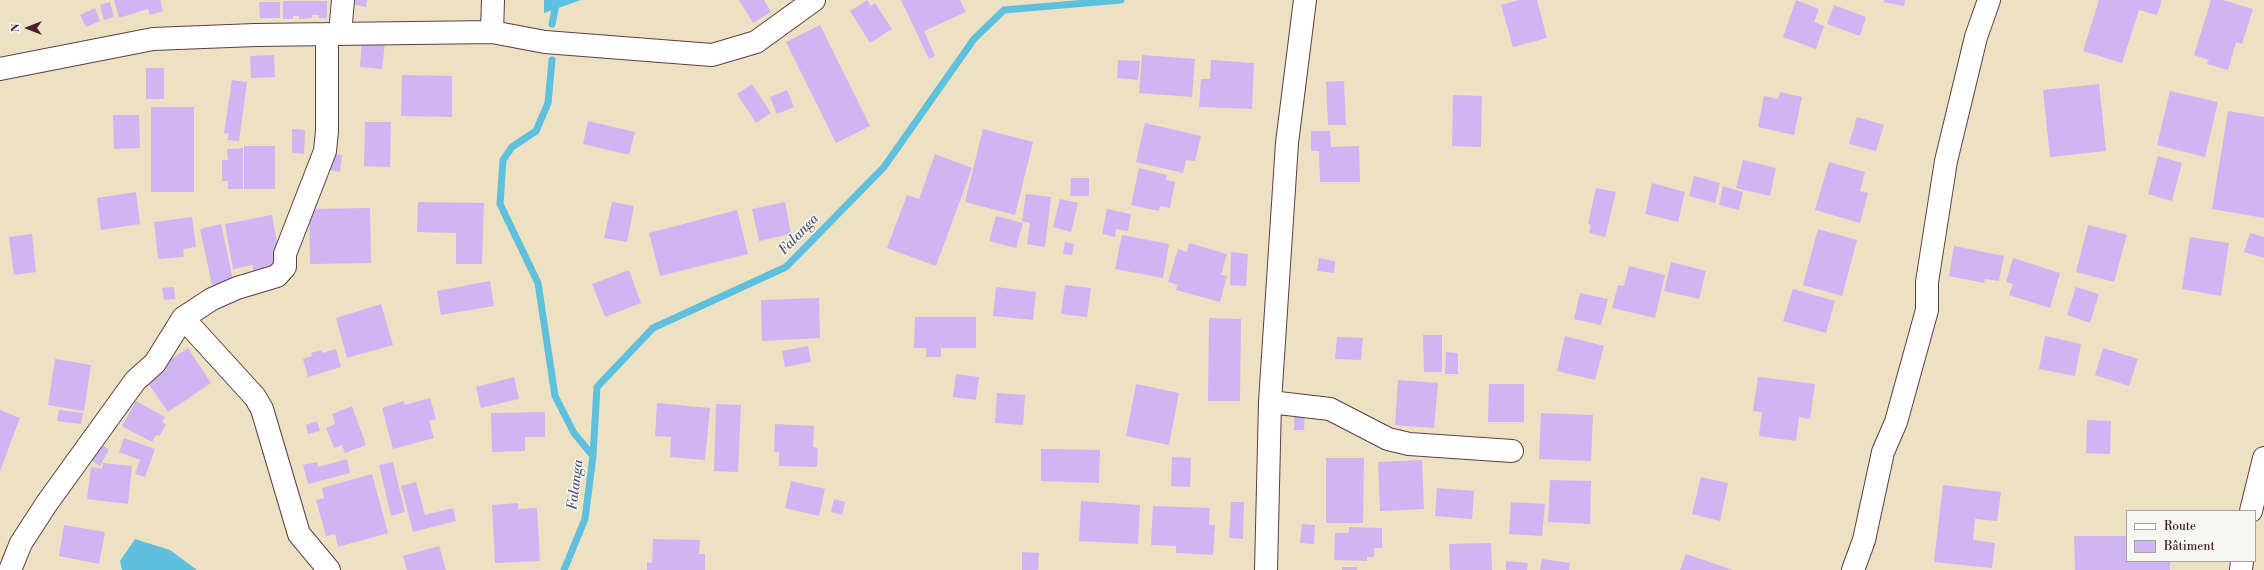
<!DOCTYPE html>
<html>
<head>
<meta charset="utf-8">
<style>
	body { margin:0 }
	#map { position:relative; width:2264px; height:570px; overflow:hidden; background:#ede1c3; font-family:"Libre Bodoni",serif }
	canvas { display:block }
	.legend { position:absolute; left:2126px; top:510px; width:130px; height:52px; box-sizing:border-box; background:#f6f6f2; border:1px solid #b1a0a2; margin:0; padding:5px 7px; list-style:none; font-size:12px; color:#4a1f2b }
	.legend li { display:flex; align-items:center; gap:8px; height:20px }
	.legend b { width:20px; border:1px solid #b1a0a2 }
	.north { position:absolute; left:8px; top:8px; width:40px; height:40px; -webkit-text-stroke:3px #f6f6f2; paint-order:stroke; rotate:270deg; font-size:11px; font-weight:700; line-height:16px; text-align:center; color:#4a1f2b }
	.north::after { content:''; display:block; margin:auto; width:14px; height:18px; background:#4a1f2b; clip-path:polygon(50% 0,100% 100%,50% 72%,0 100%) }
</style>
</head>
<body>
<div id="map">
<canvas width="2264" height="570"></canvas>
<ul class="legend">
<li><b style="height:5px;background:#fff"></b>Route</li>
<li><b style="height:11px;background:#cfb5f3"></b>Bâtiment</li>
</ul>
<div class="north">N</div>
</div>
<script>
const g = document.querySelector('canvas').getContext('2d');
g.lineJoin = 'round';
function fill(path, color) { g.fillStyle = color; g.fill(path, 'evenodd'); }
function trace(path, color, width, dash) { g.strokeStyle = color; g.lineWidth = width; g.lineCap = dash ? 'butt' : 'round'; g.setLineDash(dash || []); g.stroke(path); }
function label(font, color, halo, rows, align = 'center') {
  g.font = font + ' "Libre Bodoni",serif'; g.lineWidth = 3; g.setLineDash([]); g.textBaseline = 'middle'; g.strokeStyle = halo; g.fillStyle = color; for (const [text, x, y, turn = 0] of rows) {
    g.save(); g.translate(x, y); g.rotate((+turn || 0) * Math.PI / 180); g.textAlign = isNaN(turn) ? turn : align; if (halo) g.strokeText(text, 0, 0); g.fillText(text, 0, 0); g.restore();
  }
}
fill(new Path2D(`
	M 544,0 L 581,0 L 544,13 Z
	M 135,539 L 170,550 L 197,570 L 122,570 L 120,561 Z`), '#5fc0de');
trace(new Path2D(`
	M 552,24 L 557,0
	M 552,60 L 548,103 L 536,131 L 512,147 L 503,160 L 500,204 L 538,283 L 555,396 L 574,433 L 593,456
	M 564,570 L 585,519 L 593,456 L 597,387 L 653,328 L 786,267 L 884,167 L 974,39 L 1004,10 L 1121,0`), '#5fc0de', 7);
fill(new Path2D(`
	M 114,0 L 160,0 L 163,11 L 150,15 L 148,9 L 119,18 Z
	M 353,0 L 367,0 L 366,7 L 352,4 Z
	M 739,0 L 764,0 L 771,12 L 753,23 Z
	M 867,0 L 871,6 L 875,3 L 892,29 L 870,43 L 850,11 Z
	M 901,0 L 960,0 L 966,12 L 924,31 L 935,56 L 929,59 Z
	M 1519,0 L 1537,0 L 1547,38 L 1513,47 L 1501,5 Z
	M 1796,0 L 1819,9 L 1814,22 L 1824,26 L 1816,49 L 1783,37 Z
	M 1884,0 L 1905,0 L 1904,6 L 1883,2 Z
	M 2099,0 L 2162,0 L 2157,15 L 2139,10 L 2122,63 L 2083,51 Z
	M 2211,0 L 2223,0 L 2253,9 L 2242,44 L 2236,42 L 2228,70 L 2207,64 L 2209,60 L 2194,55 Z
	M 283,1 L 327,1 L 327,18 L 319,18 L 319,15 L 312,15 L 312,18 L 299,19 L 299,16 L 293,16 L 293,19 L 283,19 Z
	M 110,2 L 114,17 L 104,20 L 100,5 Z
	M 259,2 L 280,2 L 280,18 L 260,18 Z
	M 1834,5 L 1866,17 L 1860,36 L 1827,24 Z
	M 95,8 L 100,21 L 86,27 L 80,15 Z
	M 820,25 L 870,126 L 836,143 L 786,42 Z
	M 362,40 L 385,43 L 382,69 L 360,67 Z
	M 274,55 L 275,77 L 251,78 L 250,56 Z
	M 1142,55 L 1195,59 L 1192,97 L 1139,93 Z
	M 1118,60 L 1140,61 L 1138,80 L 1117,78 Z
	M 1211,60 L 1254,63 L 1252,109 L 1199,107 L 1201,79 L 1210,79 Z
	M 146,68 L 164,68 L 164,99 L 146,99 Z
	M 402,75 L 452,76 L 452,117 L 401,116 Z
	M 232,80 L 247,82 L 239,141 L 227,140 L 229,134 L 224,133 Z
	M 1344,81 L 1346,125 L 1328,125 L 1326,82 Z
	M 752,84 L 771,113 L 756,123 L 737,94 Z
	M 2099,84 L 2106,151 L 2050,157 L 2043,90 Z
	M 787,90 L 794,107 L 777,114 L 770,97 Z
	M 2170,91 L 2218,102 L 2205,157 L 2157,145 Z
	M 1780,92 L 1802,97 L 1794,135 L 1758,127 L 1764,96 L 1778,99 Z
	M 1453,95 L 1482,96 L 1481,147 L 1452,146 Z
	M 151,107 L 194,107 L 194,192 L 151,192 Z
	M 2228,111 L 2264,117 L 2264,218 L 2212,209 Z
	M 113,115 L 139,115 L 140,148 L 114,149 Z
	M 1857,117 L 1884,125 L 1876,151 L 1849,144 Z
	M 588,121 L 635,132 L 629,155 L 583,144 Z
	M 365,122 L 391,122 L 390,167 L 364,166 Z
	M 1145,123 L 1201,136 L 1195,161 L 1186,160 L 1183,173 L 1136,162 Z
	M 292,129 L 305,130 L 304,154 L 292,153 Z
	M 983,129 L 1033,142 L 1015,215 L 965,202 Z
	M 1311,131 L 1330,131 L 1331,147 L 1359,146 L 1360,182 L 1320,182 L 1319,151 L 1311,151 Z
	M 244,146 L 275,146 L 275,189 L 244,189 Z
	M 243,148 L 243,189 L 228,189 L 228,181 L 222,181 L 222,160 L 228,160 L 227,149 Z
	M 331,153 L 342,155 L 340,172 L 328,170 Z
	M 935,154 L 972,168 L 936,266 L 887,248 L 907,195 L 919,199 Z
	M 2158,156 L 2182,163 L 2172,201 L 2148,194 Z
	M 1743,160 L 1776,168 L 1770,196 L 1736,188 Z
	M 1829,162 L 1865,172 L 1860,191 L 1868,193 L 1860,223 L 1815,210 Z
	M 1139,168 L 1167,175 L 1166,180 L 1175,182 L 1170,208 L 1160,206 L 1159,211 L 1131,205 Z
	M 1694,176 L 1720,183 L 1715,203 L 1689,196 Z
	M 1071,178 L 1089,178 L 1089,196 L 1070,196 Z
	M 1652,183 L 1685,192 L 1678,222 L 1645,214 Z
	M 1723,186 L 1743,192 L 1739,210 L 1719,205 Z
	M 1596,188 L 1616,192 L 1605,237 L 1589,233 L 1591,225 L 1588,224 Z
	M 136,192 L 140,224 L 101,230 L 97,198 Z
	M 1026,194 L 1051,197 L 1045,247 L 1027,244 L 1030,223 L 1022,221 Z
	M 1060,199 L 1078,203 L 1071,232 L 1053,227 Z
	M 418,202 L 484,203 L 482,264 L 456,264 L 456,233 L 417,232 Z
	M 612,202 L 634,206 L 627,242 L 604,238 Z
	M 785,202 L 791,234 L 759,241 L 752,209 Z
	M 370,208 L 371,263 L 310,264 L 309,209 Z
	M 1107,209 L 1131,214 L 1128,231 L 1116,229 L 1115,237 L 1102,234 Z
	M 737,210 L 748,254 L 660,276 L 649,233 Z
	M 272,215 L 281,265 L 253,270 L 253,265 L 233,269 L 225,224 Z
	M 996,216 L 1023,223 L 1016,248 L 989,241 Z
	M 192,217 L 196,247 L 183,249 L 184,257 L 158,259 L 154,222 Z
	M 221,224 L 233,280 L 212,285 L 200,229 Z
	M 2088,225 L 2127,235 L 2114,282 L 2076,272 Z
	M 1818,229 L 1857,240 L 1842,296 L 1803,285 Z
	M 2250,233 L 2264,237 L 2264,258 L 2244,252 Z
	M 32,234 L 36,272 L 14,275 L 9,237 Z
	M 1122,235 L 1169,244 L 1163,278 L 1115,269 Z
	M 2190,237 L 2229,243 L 2221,296 L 2182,289 Z
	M 1065,242 L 1074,244 L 1072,255 L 1063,254 Z
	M 1189,243 L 1227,254 L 1221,275 L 1227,276 L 1220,302 L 1176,290 L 1178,285 L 1168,282 L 1178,249 L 1187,252 Z
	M 1954,246 L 2004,256 L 1999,281 L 1985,279 L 1984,283 L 1949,276 Z
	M 1231,252 L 1248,254 L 1246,286 L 1230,285 Z
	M 1319,258 L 1335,261 L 1334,273 L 1317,271 Z
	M 2013,258 L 2060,273 L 2050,308 L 2009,295 L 2013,284 L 2006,282 Z
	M 1671,262 L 1706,271 L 1699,299 L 1664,291 Z
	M 1629,266 L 1665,275 L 1655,318 L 1612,308 L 1618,285 L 1624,286 Z
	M 629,270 L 641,303 L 605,317 L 592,284 Z
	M 490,281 L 494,306 L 441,315 L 437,291 Z
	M 1065,285 L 1091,288 L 1087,317 L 1061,314 Z
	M 174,287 L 175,299 L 164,300 L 162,288 Z
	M 996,287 L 1036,292 L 1033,320 L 993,316 Z
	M 2076,287 L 2099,294 L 2090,323 L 2067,315 Z
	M 1793,289 L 1835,301 L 1826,333 L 1783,321 Z
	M 1580,293 L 1608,299 L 1601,325 L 1574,319 Z
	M 819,298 L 820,338 L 762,341 L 761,300 Z
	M 381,304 L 393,345 L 347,358 L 336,318 Z
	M 915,317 L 976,317 L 976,348 L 941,348 L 941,357 L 926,357 L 926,348 L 914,348 Z
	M 1209,318 L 1241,319 L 1240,401 L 1208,401 Z
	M 1423,335 L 1442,335 L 1442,372 L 1424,372 Z
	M 1565,336 L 1604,346 L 1595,380 L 1557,371 Z
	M 2045,336 L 2081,344 L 2075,376 L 2039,369 Z
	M 1337,337 L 1363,338 L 1361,360 L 1335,359 Z
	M 808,346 L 811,362 L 785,367 L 782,351 Z
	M 188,348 L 211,383 L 168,412 L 144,377 Z
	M 2103,348 L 2138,359 L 2129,386 L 2095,375 Z
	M 336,349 L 341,367 L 308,377 L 303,359 L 312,356 L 311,353 L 321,350 L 322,353 Z
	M 1446,352 L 1458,353 L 1458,374 L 1445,374 Z
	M 55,359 L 91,365 L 84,411 L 48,405 Z
	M 956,374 L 979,377 L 976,400 L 953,397 Z
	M 514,377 L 519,399 L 481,408 L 476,387 Z
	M 1758,377 L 1815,384 L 1810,419 L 1799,417 L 1796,441 L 1759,436 L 1762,412 L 1753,411 Z
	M 1398,380 L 1438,383 L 1434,428 L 1395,425 Z
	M 1136,384 L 1179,393 L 1169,445 L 1126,436 Z
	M 1489,384 L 1524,384 L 1524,422 L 1488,422 Z
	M 997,393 L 1025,395 L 1023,425 L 995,423 Z
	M 430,398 L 436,419 L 429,421 L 434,438 L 393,449 L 382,408 L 404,401 L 405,405 Z
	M 136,401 L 165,417 L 162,422 L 166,425 L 159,436 L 156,435 L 152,442 L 122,426 Z
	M 657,403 L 710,408 L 705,460 L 670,457 L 671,437 L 655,436 Z
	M 716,404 L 741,405 L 738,472 L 714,471 Z
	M 352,406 L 366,445 L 345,453 L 342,445 L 334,448 L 326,428 L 335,424 L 332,414 Z
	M 0,410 L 20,418 L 0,471 Z
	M 59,410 L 83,413 L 81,424 L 57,421 Z
	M 1294,411 L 1305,412 L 1304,430 L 1294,430 Z
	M 545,412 L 545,437 L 525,437 L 525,451 L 492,452 L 491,413 Z
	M 1541,413 L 1593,415 L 1591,461 L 1539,459 Z
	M 2087,420 L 2111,421 L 2110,454 L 2086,453 Z
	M 317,421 L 320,431 L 308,434 L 306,425 Z
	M 775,424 L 814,426 L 813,447 L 818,448 L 817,467 L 779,466 L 779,452 L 774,452 Z
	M 124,438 L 155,449 L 145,477 L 135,474 L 140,460 L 119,452 Z
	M 100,444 L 109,449 L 100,466 L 91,460 Z
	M 1041,449 L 1100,450 L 1099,483 L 1041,481 Z
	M 1172,457 L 1191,458 L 1190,487 L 1171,486 Z
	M 1326,458 L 1364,458 L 1363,523 L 1326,523 Z
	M 347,459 L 350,473 L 308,484 L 303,465 L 317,462 L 318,467 Z
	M 1422,460 L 1424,509 L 1380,511 L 1378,462 Z
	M 393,462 L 405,512 L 391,516 L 379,465 Z
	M 103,463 L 132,466 L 128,504 L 87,499 L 91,467 L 102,469 Z
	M 372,474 L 388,533 L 338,547 L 335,534 L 326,536 L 316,500 L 324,498 L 322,488 Z
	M 1701,477 L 1728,483 L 1720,521 L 1692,514 Z
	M 1550,480 L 1591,481 L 1590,524 L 1548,522 Z
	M 791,481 L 825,489 L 819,516 L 785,508 Z
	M 416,482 L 425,515 L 453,508 L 456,521 L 413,532 L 401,486 Z
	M 1943,485 L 2001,492 L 1997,521 L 1975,519 L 1973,540 L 1995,543 L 1992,568 L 1934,562 Z
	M 1437,488 L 1474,491 L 1472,519 L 1435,516 Z
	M 834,499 L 845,502 L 842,515 L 831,512 Z
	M 1081,501 L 1140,505 L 1138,544 L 1079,541 Z
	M 1231,502 L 1244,502 L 1243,539 L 1229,538 Z
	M 1511,502 L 1545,504 L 1542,536 L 1509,534 Z
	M 518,503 L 518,509 L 537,508 L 540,561 L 495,563 L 492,505 Z
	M 1153,506 L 1210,508 L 1209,525 L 1215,525 L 1213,555 L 1176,553 L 1176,546 L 1151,545 Z
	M 1302,524 L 1315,525 L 1314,544 L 1300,543 Z
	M 64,525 L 105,532 L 99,564 L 59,556 Z
	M 1349,527 L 1382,528 L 1382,548 L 1374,548 L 1374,557 L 1367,557 L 1367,561 L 1334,560 L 1335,533 L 1349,533 Z
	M 2074,536 L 2127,536 L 2127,561 L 2170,561 L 2170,570 L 2075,570 Z
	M 653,539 L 700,540 L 699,554 L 705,554 L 705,570 L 647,570 L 647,562 L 652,563 Z
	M 1491,543 L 1492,570 L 1450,570 L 1449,544 Z
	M 439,546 L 446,570 L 407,570 L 403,556 Z
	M 1022,552 L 1039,553 L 1038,570 L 1022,570 Z
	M 1686,554 L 1733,570 L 1680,570 Z
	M 1542,559 L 1570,563 L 1569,570 L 1540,570 Z
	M 1506,561 L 1528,563 L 1527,570 L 1506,570 Z
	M 1342,567 L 1357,567 L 1357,570 L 1342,570 Z`), '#cfb5f3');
const minor = new Path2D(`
	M 492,32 L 493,0
	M 340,34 L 343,0
	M 0,69 L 153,39 L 255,35 L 492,32 L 545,42 L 712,55 L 756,42 L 814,0
	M 183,318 L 255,397 L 262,409 L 299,534 L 329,570
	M 1270,402 L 1330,409 L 1388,439 L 1409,444 L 1512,451
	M 2251,511 L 2264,458
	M 10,570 L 21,543 L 47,503 L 135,381 L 155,363 L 183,318 L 212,299 L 237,288 L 277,276 L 285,267 L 285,254 L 325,151 L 327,131 L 327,34
	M 1266,570 L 1270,402 L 1287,143 L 1305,0
	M 1853,570 L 1864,540 L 1883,452 L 1896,422 L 1927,310 L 1927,282 L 1946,161 L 1976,37 L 1989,0
	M 2241,570 L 2242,561`);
trace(minor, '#623c42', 24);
trace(minor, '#fff', 22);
label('italic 14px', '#51576a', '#f6f6f2', [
	["Falanga",799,235,-46],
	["Falanga",576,485,-83]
]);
</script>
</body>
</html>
